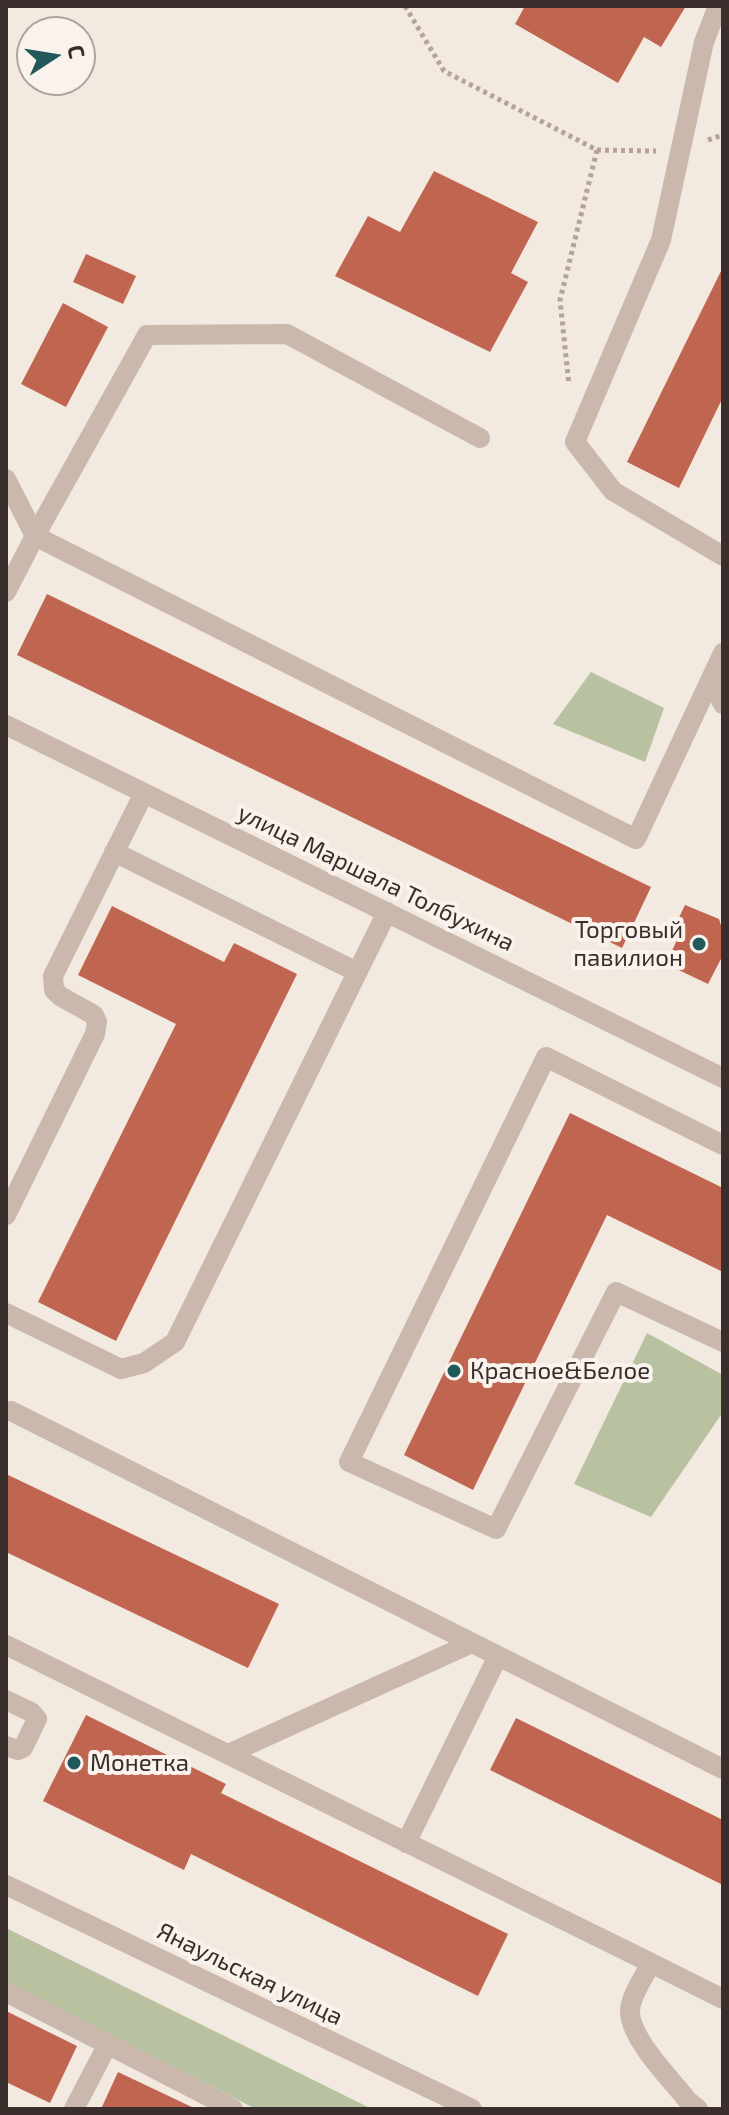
<!DOCTYPE html>
<html>
<head>
<meta charset="utf-8">
<style>
	body { margin:0 }
	#map { position:relative; width:729px; height:2115px; overflow:hidden; background:#f2e9e0; font-family:"Exo 2",sans-serif }
	canvas { display:block }
	.frame { position:absolute; inset:0; border:8px solid #392e2b; pointer-events:none }
	.north { position:absolute; left:16px; top:16px; width:80px; height:80px; box-sizing:border-box; background:#faf3ed; border:2px solid #ada49f; border-radius:50%; rotate:78deg; font-size:22px; font-weight:700; line-height:32px; text-align:center; color:#392e2b }
	.north::after { content:''; display:block; margin:auto; width:28px; height:36px; background:#225859; clip-path:polygon(50% 0,100% 100%,50% 72%,0 100%) }
</style>
</head>
<body>
<div id="map">
<canvas width="729" height="2115"></canvas>
<div class="frame"></div>
<div class="north">С</div>
</div>
<script>
const g = document.querySelector('canvas').getContext('2d');
g.lineJoin = 'round';
function fill(path, color) { g.fillStyle = color; g.fill(path, 'evenodd'); }
function trace(path, color, width, dash) { g.strokeStyle = color; g.lineWidth = width; g.lineCap = dash ? 'butt' : 'round'; g.setLineDash(dash || []); g.stroke(path); }
function label(font, color, halo, rows, align = 'center') {
  g.font = font + ' "Exo 2",sans-serif'; g.lineWidth = 8; g.setLineDash([]); g.textBaseline = 'middle'; g.strokeStyle = halo; g.fillStyle = color; for (const [text, x, y, turn = 0] of rows) {
    g.save(); g.translate(x, y); g.rotate((+turn || 0) * Math.PI / 180); g.textAlign = isNaN(turn) ? turn : align; if (halo) g.strokeText(text, 0, 0); g.fillText(text, 0, 0); g.restore();
  }
}
fill(new Path2D(`
	M 591,672 L 664,708 L 645,762 L 553,724 Z
	M 647,1333 L 723,1375 L 723,1412 L 651,1517 L 574,1484 Z
	M 6,1928 L 372,2109 L 256,2109 L 6,1983 Z`), '#b8c1a0');
fill(new Path2D(`
	M 525,6 L 686,6 L 661,47 L 644,37 L 618,83 L 515,24 Z
	M 434,171 L 538,222 L 511,273 L 528,282 L 490,352 L 335,276 L 368,216 L 400,232 Z
	M 86,254 L 136,276 L 123,304 L 73,282 Z
	M 723,267 L 723,397 L 679,488 L 627,462 Z
	M 63,303 L 108,327 L 66,407 L 21,384 Z
	M 47,594 L 651,887 L 622,948 L 17,655 Z
	M 685,905 L 719,919 L 723,932 L 723,955 L 708,984 L 666,964 L 681,931 L 675,926 Z
	M 112,906 L 224,962 L 234,943 L 297,974 L 116,1341 L 38,1302 L 176,1024 L 78,975 Z
	M 570,1113 L 723,1188 L 723,1272 L 607,1215 L 473,1490 L 404,1455 Z
	M 6,1474 L 279,1604 L 248,1668 L 6,1552 Z
	M 86,1715 L 226,1784 L 221,1793 L 508,1934 L 478,1996 L 191,1854 L 184,1870 L 43,1801 Z
	M 516,1718 L 723,1820 L 723,1885 L 490,1770 Z
	M 6,2011 L 77,2046 L 50,2103 L 6,2082 Z
	M 118,2072 L 196,2109 L 101,2109 Z`), '#c06550');
trace(new Path2D(`
	M 405,6 L 444,71 L 597,150 L 560,300 L 569,385
	M 708,140 L 723,135
	M 597,150 L 656,151`), '#b6a296', 5, [4, 4]);
trace(new Path2D(`
	M 718,6 L 704,42 L 661,240 L 575,442 L 613,491 L 723,556
	M 6,479 L 35,536
	M 35,536 L 147,335 L 287,334 L 480,438
	M 6,592 L 35,536 L 636,839 L 723,653
	M 711,680 L 723,704
	M 6,725 L 723,1078
	M 114,852 L 357,972
	M 723,1145 L 546,1057 L 349,1462 L 496,1529 L 616,1292 L 723,1342
	M 6,1215 L 95,1034 L 97,1022 L 94,1015 L 60,996 L 54,990 L 53,976 L 144,793
	M 6,1313 L 121,1369 L 144,1363 L 175,1342 L 387,912
	M 11,1411 L 723,1769
	M 6,1645 L 651,1963 C 644,1977 631,1995 630,2010 C 629,2038 671,2079 688,2101 L 698,2109
	M 6,1700 L 31,1712 L 37,1719 L 23,1748 L 18,1750 L 6,1746
	M 228,1754 L 472,1643
	M 406,1843 L 498,1656
	M 6,1885 L 472,2109
	M 651,1963 L 723,1999
	M 6,1992 L 233,2109
	M 74,2109 L 108,2044`), '#cab8ac', 20);
for (const [x, y, r, color] of [
	[699,944,8,"#225859"],
	[454,1371,8,"#225859"],
	[74,1763,8,"#225859"]
]) { const dot = new Path2D(); dot.arc(x, y, r, 0, 2 * Math.PI); g.fillStyle = color; g.fill(dot); trace(dot, '#faf3ed', 3); }
label('24px', '#392e2b', '#faf3ed', [
	["улица Маршала Толбухина",376,878,26],
	["Янаульская улица",250,1974,26]
]);
label('24px', '#392e2b', '#faf3ed', [
	["Торговый",683,930,"right"],
	["павилион",683,958,"right"],
	["Красное&Белое",470,1371],
	["Монетка",90,1763]
], 'left');
</script>
</body>
</html>
